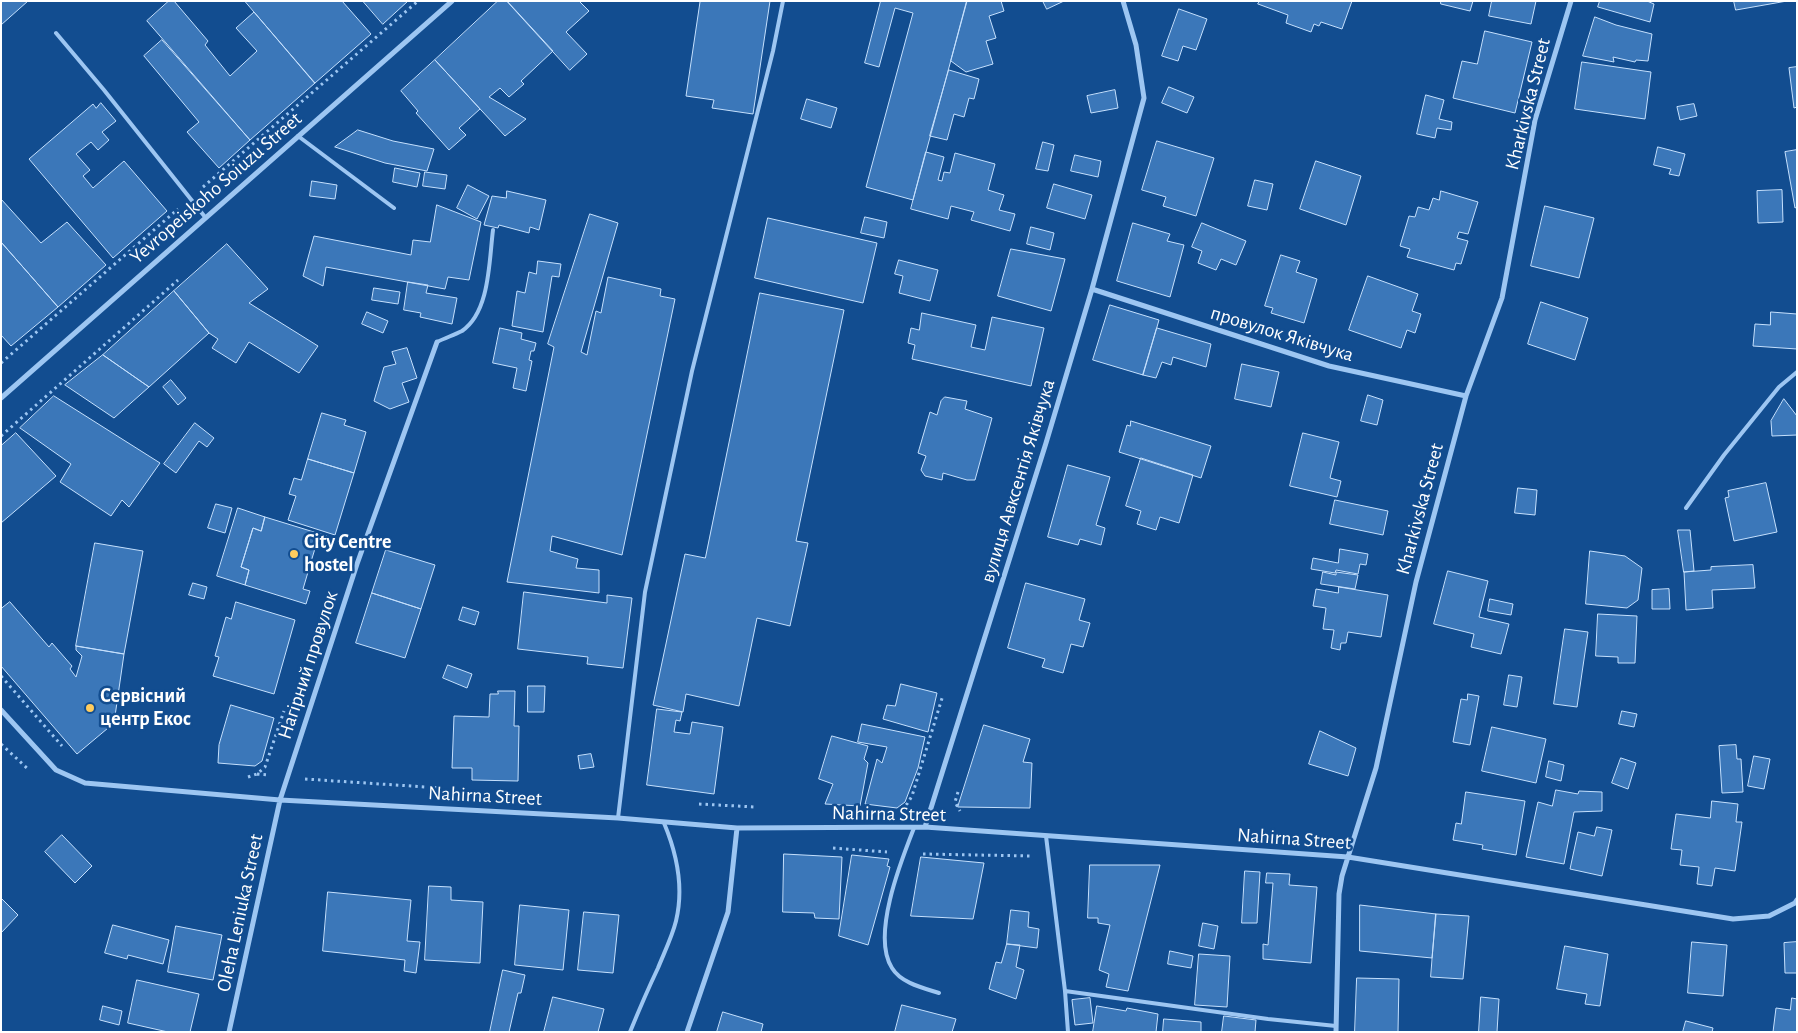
<!DOCTYPE html>
<html>
<head>
<meta charset="utf-8">
<style>
	body { margin:0 }
	#map { position:relative; width:1798px; height:1033px; overflow:hidden; background:#124d90; font-family:"Alegreya Sans",sans-serif }
	canvas { display:block }
	.frame { position:absolute; inset:0; border:2px solid #fff; pointer-events:none }
</style>
</head>
<body>
<div id="map">
<canvas width="1798" height="1033"></canvas>
<div class="frame"></div>
</div>
<script>
const g = document.querySelector('canvas').getContext('2d');
g.lineJoin = 'round';
function fill(path, color) { g.fillStyle = color; g.fill(path, 'evenodd'); }
function trace(path, color, width, dash) { g.strokeStyle = color; g.lineWidth = width; g.lineCap = dash ? 'butt' : 'round'; g.setLineDash(dash || []); g.stroke(path); }
function label(font, color, halo, rows, align = 'center') {
  g.font = font + ' "Alegreya Sans",sans-serif'; g.lineWidth = 5; g.setLineDash([]); g.textBaseline = 'middle'; g.strokeStyle = halo; g.fillStyle = color; for (const [text, x, y, turn = 0] of rows) {
    g.save(); g.translate(x, y); g.rotate((+turn || 0) * Math.PI / 180); g.textAlign = isNaN(turn) ? turn : align; if (halo) g.strokeText(text, 0, 0); g.fillText(text, 0, 0); g.restore();
  }
}
const building = new Path2D(`
	M 1,1 L 28,1 L 1,25 Z
	M 169,1 L 174,1 L 208,41 L 205,45 L 230,76 L 257,51 L 236,28 L 254,12 L 315,83 L 250,140 L 147,21 Z
	M 245,1 L 342,1 L 371,34 L 315,83 Z
	M 363,1 L 408,1 L 383,24 Z
	M 498,1 L 507,1 L 553,51 L 521,81 L 524,84 L 509,97 L 500,88 L 489,97 L 526,119 L 505,136 L 435,60 Z
	M 507,1 L 579,1 L 589,11 L 566,32 L 587,54 L 570,70 Z
	M 695,1 L 770,1 L 753,114 L 712,108 L 714,100 L 686,96 L 700,2 Z
	M 881,1 L 967,1 L 913,200 L 866,187 L 913,13 L 895,8 L 879,67 L 865,63 Z
	M 967,1 L 1001,1 L 1004,11 L 989,16 L 996,38 L 986,41 L 993,64 L 966,72 L 951,61 Z
	M 1043,1 L 1064,1 L 1047,9 Z
	M 1260,1 L 1352,1 L 1342,29 L 1321,22 L 1319,26 L 1314,24 L 1311,32 L 1286,23 L 1288,15 L 1258,4 Z
	M 1441,1 L 1473,1 L 1470,11 L 1441,4 Z
	M 1492,1 L 1536,1 L 1531,24 L 1489,16 Z
	M 1600,1 L 1647,1 L 1654,4 L 1650,22 L 1598,7 Z
	M 1734,1 L 1787,1 L 1736,10 Z
	M 1179,9 L 1207,19 L 1196,50 L 1183,46 L 1178,61 L 1162,56 Z
	M 1595,17 L 1616,25 L 1652,34 L 1648,61 L 1636,60 L 1635,62 L 1613,57 L 1614,62 L 1583,56 Z
	M 1485,31 L 1532,42 L 1515,113 L 1453,98 L 1462,61 L 1477,64 Z
	M 162,40 L 250,140 L 219,168 L 187,132 L 199,122 L 144,56 Z
	M 435,60 L 480,109 L 459,128 L 466,135 L 449,150 L 416,113 L 418,111 L 401,91 Z
	M 1582,62 L 1651,72 L 1645,119 L 1575,109 Z
	M 1797,67 L 1797,107 L 1794,108 L 1789,68 Z
	M 949,70 L 979,79 L 974,99 L 969,98 L 964,117 L 954,114 L 947,140 L 930,136 Z
	M 1169,87 L 1194,97 L 1187,113 L 1162,103 Z
	M 1115,90 L 1118,108 L 1091,113 L 1087,96 Z
	M 1426,95 L 1444,100 L 1439,119 L 1452,122 L 1451,130 L 1437,128 L 1435,138 L 1417,134 Z
	M 807,99 L 837,108 L 831,128 L 801,119 Z
	M 101,103 L 116,121 L 102,132 L 109,140 L 98,150 L 91,142 L 76,154 L 90,170 L 83,176 L 93,188 L 124,161 L 167,211 L 113,258 L 29,159 L 93,104 L 96,108 Z
	M 1694,104 L 1697,116 L 1680,120 L 1677,107 Z
	M 358,130 L 393,141 L 434,149 L 427,171 L 385,163 L 335,147 Z
	M 1157,141 L 1214,158 L 1196,216 L 1163,206 L 1166,197 L 1142,190 Z
	M 1043,142 L 1054,145 L 1048,171 L 1036,169 Z
	M 1658,147 L 1685,154 L 1679,176 L 1669,174 L 1671,169 L 1654,165 Z
	M 1797,150 L 1797,207 L 1795,208 L 1785,152 Z
	M 926,152 L 944,157 L 938,180 L 942,181 L 944,172 L 950,173 L 955,153 L 995,164 L 988,190 L 1004,195 L 999,210 L 1015,214 L 1010,231 L 971,220 L 974,212 L 951,206 L 948,219 L 911,209 Z
	M 1075,155 L 1101,161 L 1098,177 L 1071,171 Z
	M 1316,161 L 1361,176 L 1346,225 L 1300,209 Z
	M 395,168 L 420,173 L 417,187 L 393,182 Z
	M 425,172 L 447,175 L 445,189 L 423,186 Z
	M 1255,180 L 1273,184 L 1267,210 L 1248,206 Z
	M 312,181 L 337,185 L 335,199 L 310,196 Z
	M 1054,184 L 1092,195 L 1085,219 L 1047,208 Z
	M 468,185 L 489,196 L 477,219 L 457,208 Z
	M 1782,190 L 1783,222 L 1758,223 L 1757,191 Z
	M 507,191 L 546,200 L 539,230 L 530,227 L 529,233 L 499,225 L 498,228 L 484,225 L 492,196 L 506,198 Z
	M 1441,191 L 1478,202 L 1468,234 L 1459,232 L 1457,238 L 1468,241 L 1461,264 L 1456,263 L 1454,270 L 1407,257 L 1410,249 L 1400,246 L 1409,216 L 1415,217 L 1418,207 L 1429,210 L 1433,198 L 1439,200 Z
	M 1,199 L 41,243 L 67,222 L 106,265 L 58,307 L 1,242 Z
	M 437,205 L 481,222 L 469,280 L 448,277 L 445,289 L 326,267 L 323,286 L 303,276 L 314,236 L 411,255 L 413,240 L 430,242 Z
	M 1545,206 L 1594,218 L 1579,278 L 1531,266 Z
	M 590,214 L 618,223 L 581,352 L 587,355 L 596,311 L 601,313 L 608,277 L 661,289 L 660,296 L 675,299 L 622,555 L 552,536 L 550,551 L 578,559 L 576,568 L 599,570 L 599,593 L 507,582 L 554,347 L 548,344 Z
	M 865,217 L 887,222 L 884,238 L 861,233 Z
	M 768,218 L 877,243 L 863,303 L 755,278 Z
	M 1133,223 L 1170,234 L 1167,241 L 1184,245 L 1170,297 L 1117,281 Z
	M 1202,223 L 1246,241 L 1236,265 L 1221,259 L 1216,270 L 1198,263 L 1202,251 L 1192,247 Z
	M 1031,227 L 1054,233 L 1050,250 L 1027,244 Z
	M 1,242 L 58,307 L 11,346 L 1,335 Z
	M 227,244 L 268,289 L 249,303 L 318,346 L 299,373 L 249,342 L 236,363 L 212,348 L 218,339 L 209,333 L 174,291 Z
	M 1011,249 L 1065,259 L 1051,311 L 998,296 Z
	M 1281,255 L 1300,261 L 1296,272 L 1317,279 L 1304,323 L 1271,313 L 1273,308 L 1265,306 Z
	M 899,260 L 938,270 L 930,301 L 899,293 L 903,276 L 895,274 Z
	M 538,261 L 561,264 L 559,277 L 552,276 L 543,332 L 512,326 L 517,291 L 525,293 L 529,272 L 536,274 Z
	M 1368,276 L 1418,294 L 1412,311 L 1421,314 L 1415,333 L 1407,330 L 1401,348 L 1349,330 Z
	M 408,282 L 428,285 L 426,293 L 457,298 L 452,324 L 420,317 L 421,313 L 404,310 Z
	M 374,288 L 400,292 L 398,304 L 372,300 Z
	M 174,291 L 209,333 L 149,387 L 103,355 Z
	M 760,293 L 844,310 L 796,541 L 808,543 L 790,626 L 757,618 L 739,706 L 686,694 L 683,712 L 653,705 L 685,554 L 705,558 Z
	M 1541,302 L 1588,318 L 1575,360 L 1528,344 Z
	M 1110,305 L 1159,320 L 1143,375 L 1093,360 Z
	M 367,312 L 388,321 L 383,333 L 362,324 Z
	M 1771,312 L 1797,314 L 1797,349 L 1753,346 L 1755,324 L 1770,325 Z
	M 922,313 L 976,325 L 971,347 L 985,350 L 992,317 L 1044,328 L 1031,386 L 912,359 L 915,345 L 908,343 L 911,328 L 919,330 Z
	M 500,328 L 522,333 L 521,339 L 536,343 L 534,351 L 531,351 L 529,360 L 532,361 L 526,391 L 513,388 L 517,368 L 493,363 Z
	M 1157,328 L 1211,344 L 1206,367 L 1173,357 L 1171,365 L 1162,362 L 1156,378 L 1143,375 Z
	M 407,348 L 417,378 L 402,383 L 409,402 L 390,409 L 374,401 L 384,367 L 396,364 L 392,352 Z
	M 103,355 L 149,387 L 114,418 L 65,385 Z
	M 1242,364 L 1279,372 L 1271,407 L 1235,399 Z
	M 171,380 L 186,398 L 178,405 L 163,387 Z
	M 1368,395 L 1383,400 L 1377,425 L 1361,421 Z
	M 54,396 L 160,463 L 129,507 L 122,500 L 111,516 L 60,482 L 71,464 L 20,428 Z
	M 945,397 L 967,401 L 965,409 L 992,418 L 975,480 L 967,480 L 943,473 L 942,480 L 925,476 L 921,470 L 926,456 L 918,453 L 930,412 L 937,415 L 941,401 Z
	M 1784,399 L 1797,416 L 1797,435 L 1772,436 L 1771,421 Z
	M 322,413 L 346,420 L 344,425 L 366,432 L 354,473 L 308,459 Z
	M 1131,421 L 1211,446 L 1201,478 L 1119,452 L 1127,425 L 1130,426 Z
	M 195,423 L 214,438 L 207,447 L 199,441 L 176,473 L 164,464 Z
	M 16,433 L 56,476 L 1,523 L 1,446 Z
	M 1303,433 L 1339,442 L 1330,478 L 1341,481 L 1337,497 L 1290,486 Z
	M 1141,458 L 1193,475 L 1179,523 L 1160,517 L 1156,530 L 1137,524 L 1141,511 L 1126,506 Z
	M 308,459 L 354,473 L 335,535 L 288,520 L 296,496 L 289,494 L 294,478 L 301,480 Z
	M 1068,465 L 1110,477 L 1096,525 L 1105,528 L 1101,545 L 1080,539 L 1078,545 L 1048,537 Z
	M 1766,483 L 1777,532 L 1734,541 L 1725,498 L 1729,497 L 1728,491 Z
	M 1518,488 L 1537,490 L 1535,515 L 1515,513 Z
	M 1335,500 L 1388,511 L 1383,535 L 1330,524 Z
	M 216,504 L 232,508 L 225,533 L 208,528 Z
	M 238,508 L 265,517 L 261,531 L 253,528 L 241,567 L 249,570 L 245,585 L 217,576 Z
	M 265,517 L 327,536 L 324,547 L 316,545 L 303,589 L 310,591 L 306,604 L 245,585 L 249,570 L 241,567 L 253,528 L 261,531 Z
	M 1678,530 L 1690,530 L 1694,571 L 1684,572 Z
	M 95,543 L 143,551 L 124,654 L 76,646 Z
	M 1340,549 L 1368,554 L 1366,565 L 1360,564 L 1358,574 L 1336,570 L 1335,573 L 1311,569 L 1313,558 L 1338,563 Z
	M 386,550 L 435,565 L 421,609 L 372,593 Z
	M 1590,551 L 1625,556 L 1642,568 L 1638,600 L 1627,608 L 1586,604 Z
	M 1753,565 L 1755,588 L 1712,590 L 1713,608 L 1686,610 L 1684,572 L 1711,570 L 1711,567 Z
	M 1448,571 L 1488,581 L 1479,617 L 1509,624 L 1501,654 L 1471,647 L 1474,634 L 1434,624 Z
	M 1323,572 L 1336,575 L 1336,572 L 1358,575 L 1355,589 L 1321,584 Z
	M 193,583 L 207,587 L 204,599 L 189,595 Z
	M 1026,583 L 1085,599 L 1079,620 L 1090,623 L 1083,647 L 1071,644 L 1063,673 L 1042,667 L 1045,659 L 1008,648 Z
	M 1339,587 L 1388,595 L 1381,637 L 1348,632 L 1346,643 L 1341,643 L 1340,650 L 1331,648 L 1334,630 L 1323,629 L 1326,608 L 1313,606 L 1316,589 L 1338,593 Z
	M 1669,589 L 1670,609 L 1652,609 L 1652,590 Z
	M 524,592 L 607,603 L 607,595 L 632,598 L 623,668 L 587,664 L 588,657 L 518,649 Z
	M 372,593 L 421,609 L 405,658 L 356,643 Z
	M 1490,599 L 1513,604 L 1511,615 L 1488,611 Z
	M 10,602 L 49,647 L 52,643 L 72,666 L 70,669 L 76,677 L 82,656 L 76,650 L 76,646 L 124,654 L 114,723 L 77,754 L 1,666 L 1,609 Z
	M 236,602 L 295,620 L 274,694 L 213,676 L 219,657 L 215,656 L 226,617 L 231,619 Z
	M 463,607 L 479,612 L 475,625 L 459,620 Z
	M 1598,614 L 1637,616 L 1635,663 L 1618,663 L 1618,657 L 1596,656 Z
	M 1565,629 L 1588,632 L 1577,707 L 1554,704 Z
	M 448,665 L 472,674 L 467,688 L 443,678 Z
	M 1509,675 L 1522,677 L 1517,707 L 1504,705 Z
	M 901,684 L 937,693 L 928,732 L 883,719 L 887,705 L 895,706 Z
	M 528,686 L 545,686 L 544,712 L 528,712 Z
	M 498,691 L 515,691 L 514,726 L 519,726 L 518,781 L 472,780 L 472,768 L 452,768 L 454,716 L 489,717 L 490,694 L 498,694 Z
	M 1468,694 L 1479,696 L 1470,745 L 1453,742 L 1461,699 L 1467,700 Z
	M 231,705 L 274,718 L 262,761 L 255,766 L 218,763 L 219,745 Z
	M 657,709 L 682,712 L 680,721 L 676,720 L 674,732 L 690,734 L 692,722 L 723,727 L 714,794 L 647,785 Z
	M 1622,711 L 1637,714 L 1634,727 L 1619,724 Z
	M 862,724 L 925,737 L 918,768 L 905,802 L 897,808 L 865,804 L 877,759 L 882,763 L 887,747 L 858,742 Z
	M 984,725 L 1030,739 L 1023,762 L 1032,763 L 1030,808 L 958,807 Z
	M 1492,727 L 1546,739 L 1536,783 L 1482,771 Z
	M 1320,731 L 1356,748 L 1348,776 L 1309,764 Z
	M 832,736 L 868,746 L 864,759 L 868,763 L 860,806 L 825,804 L 833,784 L 819,779 Z
	M 1736,745 L 1737,759 L 1741,759 L 1743,792 L 1722,793 L 1719,746 Z
	M 591,754 L 594,767 L 580,769 L 578,756 Z
	M 1754,756 L 1770,759 L 1764,789 L 1748,786 Z
	M 1621,758 L 1636,763 L 1628,789 L 1612,783 Z
	M 1549,761 L 1564,765 L 1561,781 L 1546,777 Z
	M 1556,790 L 1578,794 L 1579,791 L 1602,792 L 1602,811 L 1574,812 L 1564,864 L 1526,857 L 1538,802 L 1552,806 Z
	M 1466,792 L 1525,801 L 1516,855 L 1482,849 L 1483,845 L 1453,840 L 1456,823 L 1461,824 Z
	M 1712,801 L 1738,804 L 1736,822 L 1742,822 L 1735,871 L 1715,868 L 1712,886 L 1697,884 L 1699,867 L 1680,865 L 1682,850 L 1671,849 L 1676,814 L 1710,818 Z
	M 1597,827 L 1612,830 L 1602,876 L 1570,869 L 1578,832 L 1594,836 Z
	M 62,835 L 92,866 L 75,883 L 45,852 Z
	M 784,854 L 842,857 L 839,919 L 815,918 L 814,913 L 783,912 Z
	M 852,855 L 889,859 L 887,866 L 890,867 L 868,945 L 839,936 Z
	M 921,857 L 984,863 L 973,919 L 911,916 Z
	M 1090,865 L 1160,865 L 1128,991 L 1106,987 L 1109,974 L 1099,970 L 1110,925 L 1098,923 L 1098,918 L 1088,918 Z
	M 1245,871 L 1260,872 L 1257,923 L 1242,923 Z
	M 1267,873 L 1290,874 L 1289,885 L 1317,887 L 1311,963 L 1263,959 L 1263,944 L 1268,945 L 1273,883 L 1266,883 Z
	M 429,886 L 451,887 L 451,900 L 483,902 L 480,963 L 425,960 Z
	M 328,892 L 411,900 L 407,941 L 420,942 L 416,973 L 404,971 L 405,960 L 323,951 Z
	M 1,898 L 18,915 L 1,933 Z
	M 520,905 L 569,910 L 563,970 L 515,965 Z
	M 1360,905 L 1436,914 L 1432,958 L 1360,951 Z
	M 1011,910 L 1029,912 L 1028,927 L 1039,929 L 1037,948 L 1007,944 Z
	M 584,912 L 619,915 L 613,973 L 578,970 Z
	M 1436,914 L 1469,916 L 1463,979 L 1431,977 Z
	M 1203,923 L 1218,926 L 1214,949 L 1199,946 Z
	M 113,925 L 169,940 L 163,964 L 128,955 L 127,959 L 105,953 Z
	M 176,926 L 222,935 L 213,980 L 168,972 Z
	M 1692,942 L 1727,945 L 1723,996 L 1688,993 Z
	M 1797,942 L 1797,973 L 1785,973 L 1784,943 Z
	M 1007,944 L 1020,945 L 1016,967 L 1024,970 L 1016,999 L 989,989 L 996,962 L 1001,963 Z
	M 1565,946 L 1608,954 L 1600,1006 L 1585,1004 L 1587,994 L 1557,989 Z
	M 1170,951 L 1193,956 L 1191,968 L 1168,964 Z
	M 1199,954 L 1230,956 L 1227,1007 L 1195,1005 Z
	M 503,970 L 525,975 L 521,993 L 518,993 L 509,1032 L 490,1032 Z
	M 1357,978 L 1399,979 L 1398,1032 L 1355,1032 Z
	M 137,980 L 199,994 L 190,1032 L 168,1032 L 128,1023 Z
	M 553,997 L 604,1009 L 598,1032 L 544,1032 Z
	M 1481,997 L 1499,999 L 1497,1032 L 1479,1032 Z
	M 1090,998 L 1093,1023 L 1075,1025 L 1072,1000 Z
	M 1792,998 L 1797,999 L 1797,1032 L 1773,1032 L 1776,1008 L 1790,1010 Z
	M 902,1005 L 956,1019 L 952,1032 L 895,1032 Z
	M 103,1006 L 122,1011 L 119,1025 L 100,1020 Z
	M 1097,1006 L 1126,1011 L 1127,1008 L 1158,1014 L 1156,1032 L 1093,1032 Z
	M 723,1012 L 763,1024 L 761,1032 L 717,1032 Z
	M 1224,1016 L 1256,1020 L 1255,1032 L 1222,1032 Z
	M 1164,1019 L 1201,1022 L 1201,1032 L 1163,1032 Z
	M 1686,1021 L 1713,1028 L 1712,1032 L 1683,1032 Z`);
fill(building, '#3b77b9');
trace(building, '#c5e0fd', 1);
trace(new Path2D(`
	M 203,187 L 418,1
	M 1,363 L 178,209
	M 1,436 L 178,280
	M 1,676 L 62,746
	M 1,744 L 28,769
	M 257,774 L 269,775
	M 248,777 L 257,774 L 265,767 L 284,711
	M 305,779 L 441,788
	M 958,792 L 955,802 L 960,811
	M 699,804 L 755,807
	M 901,809 L 907,804 L 912,796 L 943,695
	M 833,848 L 887,852
	M 923,854 L 1031,856`), '#9dc6f2', 3, [2.5, 4]);
trace(new Path2D(`
	M 56,33 L 104,90 L 205,217
	M 298,136 L 394,208
	M 437,342 C 445,338 454,335 462,331 C 490,312 489,261 493,230
	M 1686,508 L 1724,455 L 1779,387 L 1797,372
	M 618,818 L 645,592 L 692,371 L 773,51 L 783,1
	M 914,828 C 901,861 871,936 892,968 C 901,983 923,988 939,993
	M 1046,836 L 1065,991 L 1268,1019 L 1336,1026
	M 1065,991 L 1068,1032
	M 630,1032 C 639,1010 648,989 658,968 C 664,953 672,937 676,921 C 684,888 677,854 664,823`), '#9dc6f2', 4);
trace(new Path2D(`
	M 1092,289 L 1329,366 L 1466,396
	M 1,398 L 452,1
	M 1,710 L 56,770 L 85,783 L 280,800 L 618,818 L 737,828 L 925,827 L 1348,857 L 1733,919 L 1769,916 L 1795,903 L 1797,900
	M 925,827 L 1046,443 L 1092,289 L 1144,98 L 1136,45 L 1123,1
	M 229,1032 L 280,800 L 357,564 L 437,342
	M 687,1032 L 728,912 L 737,828
	M 1336,1032 L 1339,894 L 1342,876 L 1376,768 L 1416,582 L 1466,396 L 1502,298 L 1535,120 L 1571,1`), '#9dc6f2', 5);
for (const [x, y, r, color] of [
	[294,554,5,"#ffcc5e"],
	[90,708,5,"#ffcc5e"]
]) { const dot = new Path2D(); dot.arc(x, y, r, 0, 2 * Math.PI); g.fillStyle = color; g.fill(dot); trace(dot, '#124d90', 2); }
label('20px', '#fff', '#124d90', [
	["Kharkivska Street",1528,104,-76],
	["Yevropeiskoho Soiuzu Street",216,188,-41],
	["провулок Яківчука",1282,334,17],
	["вулиця Авксентія Яківчука",1018,481,-73],
	["Kharkivska Street",1420,509,-75],
	["Нагірний провулок",308,665,-72],
	["Nahirna Street",485,796,3],
	["Nahirna Street",889,814,1],
	["Nahirna Street",1294,839,4],
	["Oleha Leniuka Street",240,913,-78]
]);
label('bold 20px', '#fff', '#124d90', [
	["City Centre",304,542],
	["hostel",304,565],
	["Сервісний",100,696],
	["центр Екос",100,719]
], 'left');
</script>
</body>
</html>
